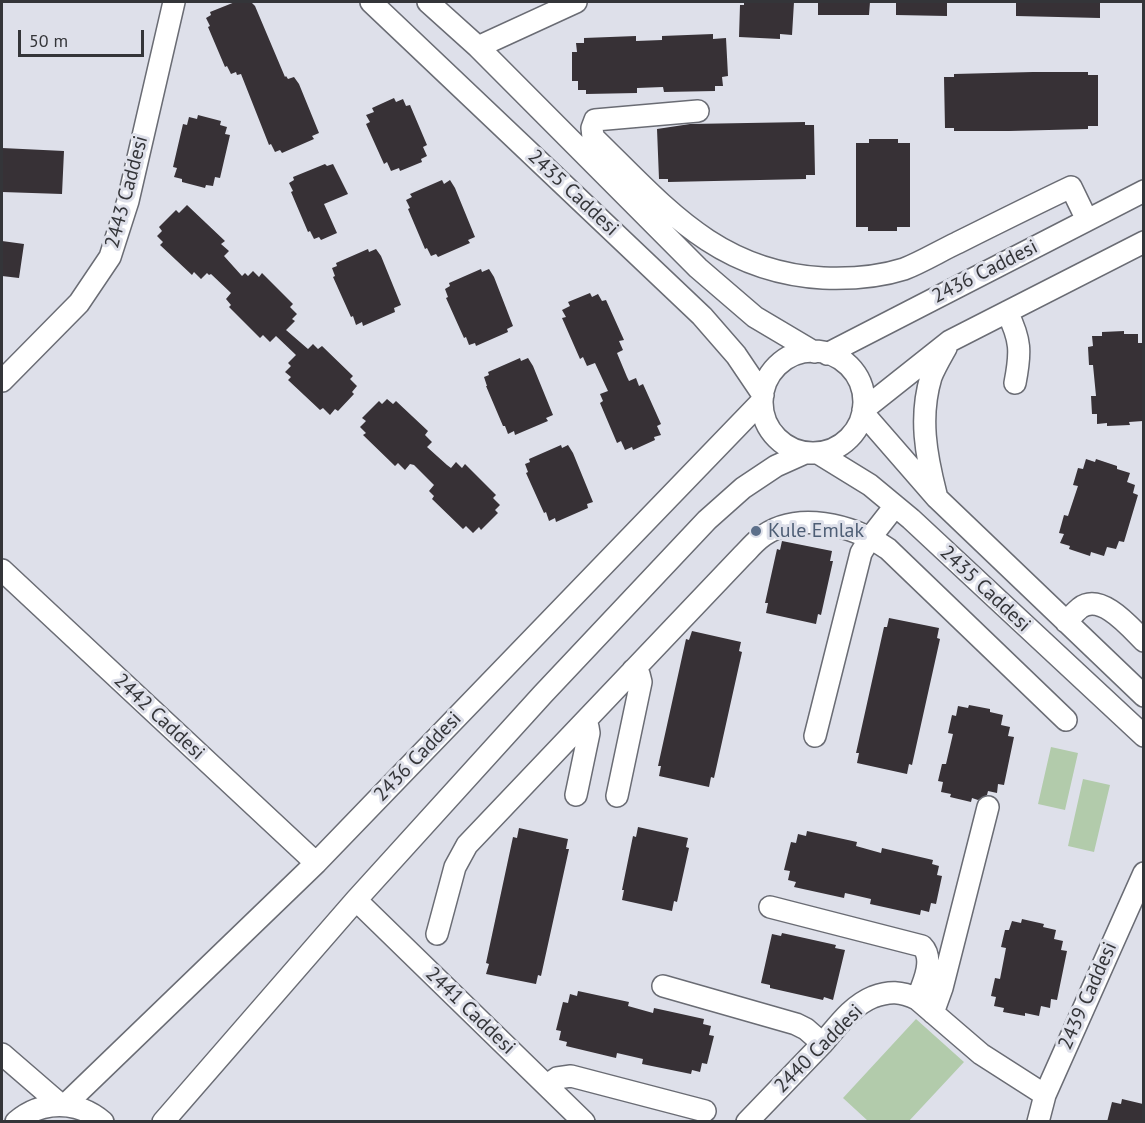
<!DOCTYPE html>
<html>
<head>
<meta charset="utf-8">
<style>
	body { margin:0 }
	#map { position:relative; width:1145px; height:1123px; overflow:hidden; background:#dee0ea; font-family:"PT Sans",sans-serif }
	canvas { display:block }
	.frame { position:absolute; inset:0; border:3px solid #343539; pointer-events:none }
	.scale { position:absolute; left:18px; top:30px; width:126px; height:27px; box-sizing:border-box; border:3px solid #343539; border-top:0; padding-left:8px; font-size:18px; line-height:21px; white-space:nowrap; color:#343539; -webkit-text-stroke:4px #dee0ea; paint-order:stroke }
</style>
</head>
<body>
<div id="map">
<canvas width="1145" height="1123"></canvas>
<div class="frame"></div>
<div class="scale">50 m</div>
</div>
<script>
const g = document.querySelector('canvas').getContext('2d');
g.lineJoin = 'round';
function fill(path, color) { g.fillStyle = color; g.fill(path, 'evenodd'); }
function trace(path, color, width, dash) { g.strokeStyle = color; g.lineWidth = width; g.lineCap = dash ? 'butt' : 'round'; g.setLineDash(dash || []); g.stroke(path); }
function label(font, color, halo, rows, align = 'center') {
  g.font = font + ' "PT Sans",sans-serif'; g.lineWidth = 6; g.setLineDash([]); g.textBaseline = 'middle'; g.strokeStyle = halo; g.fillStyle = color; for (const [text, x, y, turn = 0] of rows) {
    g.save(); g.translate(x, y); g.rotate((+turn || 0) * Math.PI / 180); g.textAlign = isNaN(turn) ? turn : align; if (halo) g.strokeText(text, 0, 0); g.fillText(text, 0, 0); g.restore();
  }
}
fill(new Path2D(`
	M 1051,747 L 1078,753 L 1065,810 L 1038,804 Z
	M 1083,779 L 1110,785 L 1094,852 L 1068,846 Z
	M 916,1019 L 964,1062 L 909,1121 L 868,1121 L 843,1098 Z`), '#b2cbab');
fill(new Path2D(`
	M 235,2 L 251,2 L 255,6 L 285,77 L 286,76 L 288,79 L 294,77 L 299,84 L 319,133 L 312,136 L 314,139 L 282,153 L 280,150 L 275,152 L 271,144 L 269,145 L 241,74 L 237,75 L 236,72 L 231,74 L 227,66 L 225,67 L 208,27 L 210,26 L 206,18 L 211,15 L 210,12 Z
	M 744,2 L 794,2 L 792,35 L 780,34 L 780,39 L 739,37 L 740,5 L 744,5 Z
	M 818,2 L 870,2 L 869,15 L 818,15 Z
	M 896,2 L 947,2 L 947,16 L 896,15 Z
	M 1016,2 L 1100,2 L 1100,18 L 1016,16 Z
	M 713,34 L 713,39 L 726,38 L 728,76 L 722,77 L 723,86 L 715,86 L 715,91 L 664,92 L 663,87 L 637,88 L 637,93 L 586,94 L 586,90 L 578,90 L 578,81 L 572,81 L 572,52 L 577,52 L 576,43 L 584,43 L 584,38 L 636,36 L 636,41 L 662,40 L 662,36 Z
	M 1033,72 L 1088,72 L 1088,75 L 1098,75 L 1098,126 L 1088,126 L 1088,129 L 1009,131 L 954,131 L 954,128 L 945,128 L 944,77 L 954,77 L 954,74 Z
	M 394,98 L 396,102 L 403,99 L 406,106 L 410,105 L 427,145 L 423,147 L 427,156 L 421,159 L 422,162 L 400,171 L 399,168 L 391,171 L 387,162 L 384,164 L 366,124 L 370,122 L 366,115 L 374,112 L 372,108 Z
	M 198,115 L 221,121 L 220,125 L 227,127 L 225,134 L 230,135 L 220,178 L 215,177 L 213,186 L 206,185 L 205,188 L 182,182 L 182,179 L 174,177 L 177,168 L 173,167 L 183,124 L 187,125 L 189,117 L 197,119 Z
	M 805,122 L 805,125 L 814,125 L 815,175 L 806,175 L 806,179 L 668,182 L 668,179 L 659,179 L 657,129 L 690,124 Z
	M 869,139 L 898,139 L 898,143 L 910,143 L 910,227 L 897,227 L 897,231 L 868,231 L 868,227 L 856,227 L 856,143 L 869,143 Z
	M 2,148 L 64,151 L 62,194 L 2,192 Z
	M 325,164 L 327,166 L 333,164 L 348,194 L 324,204 L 337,233 L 321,240 L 319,237 L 314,239 L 310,231 L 308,232 L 291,192 L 293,191 L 289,183 L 294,180 L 293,177 Z
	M 442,180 L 444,184 L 450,180 L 455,188 L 475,237 L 468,240 L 470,243 L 438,257 L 436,254 L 431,256 L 427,248 L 425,249 L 408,209 L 410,208 L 406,200 L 412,197 L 410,194 Z
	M 187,205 L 225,241 L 221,244 L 229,251 L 224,256 L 242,276 L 245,273 L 248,276 L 253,271 L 259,277 L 262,273 L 293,304 L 290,307 L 297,314 L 292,319 L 295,321 L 286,330 L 308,349 L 313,344 L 318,349 L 322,346 L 353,376 L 350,379 L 357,386 L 352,392 L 354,394 L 338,411 L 335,409 L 330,415 L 323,408 L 320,410 L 288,380 L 291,377 L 285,372 L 291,366 L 288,363 L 296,355 L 276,336 L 270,342 L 263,335 L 260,338 L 229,307 L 231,305 L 226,299 L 231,293 L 211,274 L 209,275 L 207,273 L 201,279 L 194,272 L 192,275 L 160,245 L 163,242 L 157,236 L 162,231 L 159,227 L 176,210 L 179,213 Z
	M 2,241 L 24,244 L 19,278 L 2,276 Z
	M 368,249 L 369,252 L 376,249 L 381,256 L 401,305 L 394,308 L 395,312 L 363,326 L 362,322 L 356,325 L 353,316 L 351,317 L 333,277 L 335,276 L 332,268 L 337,266 L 336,263 Z
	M 481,269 L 482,272 L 489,269 L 494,277 L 513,326 L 507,329 L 508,332 L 476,346 L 475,343 L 469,345 L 466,337 L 464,338 L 446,298 L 448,297 L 445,289 L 450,286 L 449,283 Z
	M 590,293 L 592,297 L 598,294 L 602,301 L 606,300 L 624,340 L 619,341 L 623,350 L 617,353 L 627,377 L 629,381 L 636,378 L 639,386 L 643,384 L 661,424 L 657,426 L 661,435 L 654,437 L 655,440 L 633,450 L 632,447 L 625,450 L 621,441 L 617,443 L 600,403 L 603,401 L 600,394 L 608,391 L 595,363 L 587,366 L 583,357 L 580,359 L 562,318 L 566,317 L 562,310 L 570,306 L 568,302 Z
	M 1124,331 L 1124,334 L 1138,334 L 1138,343 L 1143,343 L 1143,421 L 1129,422 L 1130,425 L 1107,426 L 1107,423 L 1097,424 L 1097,414 L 1092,414 L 1091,396 L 1096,396 L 1093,365 L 1089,365 L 1088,347 L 1093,346 L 1092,336 L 1102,336 L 1102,332 Z
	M 520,358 L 521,361 L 528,358 L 533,366 L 553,415 L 546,418 L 548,421 L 515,435 L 514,431 L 508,434 L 505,426 L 503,426 L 486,386 L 487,386 L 484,377 L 489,375 L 488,372 Z
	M 387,399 L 393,404 L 396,401 L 428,431 L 425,435 L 432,442 L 427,447 L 447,465 L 451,468 L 456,462 L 462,468 L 465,464 L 496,495 L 493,498 L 500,505 L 495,510 L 498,513 L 481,530 L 479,527 L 473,533 L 466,526 L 463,529 L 432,499 L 434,496 L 429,491 L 434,485 L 414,465 L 410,464 L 405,470 L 398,463 L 395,466 L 363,435 L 366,433 L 360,427 L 366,421 L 362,418 L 379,401 L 382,404 Z
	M 561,445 L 562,448 L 568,445 L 573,453 L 593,502 L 587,504 L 588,508 L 556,522 L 555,518 L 549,521 L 546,512 L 544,513 L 526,473 L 528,472 L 525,464 L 530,462 L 529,459 Z
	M 1086,459 L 1095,462 L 1096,459 L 1117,466 L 1117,469 L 1130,473 L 1127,482 L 1135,485 L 1133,493 L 1138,495 L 1124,542 L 1119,541 L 1116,549 L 1107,547 L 1104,556 L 1091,552 L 1090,556 L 1069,549 L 1070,546 L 1060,543 L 1064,534 L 1059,533 L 1064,515 L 1068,516 L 1078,486 L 1073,485 L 1078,468 L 1083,469 Z
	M 782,541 L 832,551 L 830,561 L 833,561 L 821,615 L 818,614 L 816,624 L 766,613 L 768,603 L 765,603 L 777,549 L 780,550 Z
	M 889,618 L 939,628 L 937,638 L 940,639 L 912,765 L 909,764 L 907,774 L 857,763 L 859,753 L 856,753 L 884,627 L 887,627 Z
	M 692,631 L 741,642 L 739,651 L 742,652 L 714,778 L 711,777 L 709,787 L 659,776 L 661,766 L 658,766 L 686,639 L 689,640 Z
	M 969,705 L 990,709 L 990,712 L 1003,715 L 1001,725 L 1010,727 L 1008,736 L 1014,737 L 1004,785 L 998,784 L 997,793 L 988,791 L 987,795 L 978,800 L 972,798 L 971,802 L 950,797 L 951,794 L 941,792 L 943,782 L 938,781 L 942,764 L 946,764 L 953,734 L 948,733 L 952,715 L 956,716 L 958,706 L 968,708 Z
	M 638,827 L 688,838 L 686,847 L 689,848 L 677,902 L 674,901 L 672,911 L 622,900 L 624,890 L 622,890 L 633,836 L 636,837 Z
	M 519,828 L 568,839 L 566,849 L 569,849 L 541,976 L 538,975 L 536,984 L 486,974 L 489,964 L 486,963 L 513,837 L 517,838 Z
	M 807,831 L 857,842 L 856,846 L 881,853 L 882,848 L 933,860 L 932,864 L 939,866 L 937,875 L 942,876 L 936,904 L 931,903 L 929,912 L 921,910 L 920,915 L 870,904 L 871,899 L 845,893 L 844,898 L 794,887 L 796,882 L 788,880 L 790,871 L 784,870 L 791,842 L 796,843 L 798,834 L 806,836 Z
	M 1022,919 L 1044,924 L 1043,927 L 1056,930 L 1054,939 L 1063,941 L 1061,950 L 1067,951 L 1057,1000 L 1051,999 L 1050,1008 L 1041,1006 L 1039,1016 L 1025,1013 L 1025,1016 L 1003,1012 L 1004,1008 L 994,1006 L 996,997 L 991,996 L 995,978 L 1000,979 L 1006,948 L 1001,947 L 1005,930 L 1009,930 L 1012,921 L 1021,923 Z
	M 782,933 L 836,945 L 835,948 L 845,950 L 833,1000 L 824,997 L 823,1000 L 770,988 L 770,985 L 761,983 L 772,934 L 781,936 Z
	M 578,991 L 629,1002 L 628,1006 L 653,1013 L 654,1008 L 704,1019 L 703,1024 L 711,1026 L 709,1035 L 714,1036 L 707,1064 L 702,1063 L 700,1072 L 692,1070 L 691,1074 L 642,1064 L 643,1059 L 617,1053 L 616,1058 L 566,1046 L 567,1042 L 559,1040 L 561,1031 L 556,1030 L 563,1002 L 568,1003 L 570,994 L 577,996 Z
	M 1122,1099 L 1143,1104 L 1143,1122 L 1107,1122 L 1112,1102 L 1121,1104 Z`), '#373136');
const minor = new Path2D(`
	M 371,2 L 702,316 L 736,355 L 763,395
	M 428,2 L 478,47 L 698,268 L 755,317 L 814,352
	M 478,47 L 576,2
	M 698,111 L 595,120 L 592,128 L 593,137 C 664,206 716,272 823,278 C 849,279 879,277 904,269 C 922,262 940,251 957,243 C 995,224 1033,205 1071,187 L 1087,220
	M 1007,312 C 1021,340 1021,352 1015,383
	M762 402a51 51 0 1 1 102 0a51 51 0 1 1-102 0Z
	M 827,354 L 1144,191
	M 2,381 L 79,303 L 110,257 L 128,201 L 174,2
	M 863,410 L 950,341 L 1144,242
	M 863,413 L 937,498 L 1144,696
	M 818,453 L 870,485 L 911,519 L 1144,736
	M 936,494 C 926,455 919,417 931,377 C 935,367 941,357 946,348
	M 2,570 L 316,863
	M 1066,622 C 1070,618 1075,612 1080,608 C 1101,592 1130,627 1144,641
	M 815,736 L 861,553 L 870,538 L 895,506
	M 576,795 L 589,733 L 588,727 L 584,722
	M 617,796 L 641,682 L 639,674 L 633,670
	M 356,900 L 584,1122
	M 770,907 L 922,946 C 935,959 923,984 917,999
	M 437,934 L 455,867 L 467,845 L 742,556 C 748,550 753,544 759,539 C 796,509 853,525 888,549 L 1066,720
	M 663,986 L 796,1024 L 806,1029 L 822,1043
	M 933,1013 L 942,988 L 988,807
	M 2,1054 L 61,1105
	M 547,1085 L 557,1078 L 571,1076 L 705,1111
	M 65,1105 L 316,863 L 762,401
	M 16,1122 C 41,1100 78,1100 103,1122
	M 163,1122 L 356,900 L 543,694 L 707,520 L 743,488 L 776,466 L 805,453
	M 747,1122 C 772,1096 797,1070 822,1044 C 837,1027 851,1006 873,997 C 889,991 901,991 917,999 L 981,1054 L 1045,1095
	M 1038,1122 L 1045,1095 L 1144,873`);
trace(minor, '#6a6c74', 24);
trace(minor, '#fff', 21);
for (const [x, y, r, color] of [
	[756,531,6,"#5c6f8a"]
]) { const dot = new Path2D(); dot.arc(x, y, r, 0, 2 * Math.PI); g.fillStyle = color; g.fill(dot); trace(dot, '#dee0ea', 2); }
label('20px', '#343539', '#dee0ea', [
	["2443 Caddesi",127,192,-75],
	["2435 Caddesi",573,193,43],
	["2436 Caddesi",985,272,-27],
	["2435 Caddesi",985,589,43],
	["2442 Caddesi",159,717,43],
	["2436 Caddesi",418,757,-46],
	["2439 Caddesi",1088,996,-66],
	["2441 Caddesi",470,1011,44],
	["2440 Caddesi",819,1049,-45]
]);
label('20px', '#4e5e75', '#dee0ea', [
	["Kule Emlak",768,531]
], 'left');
</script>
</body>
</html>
